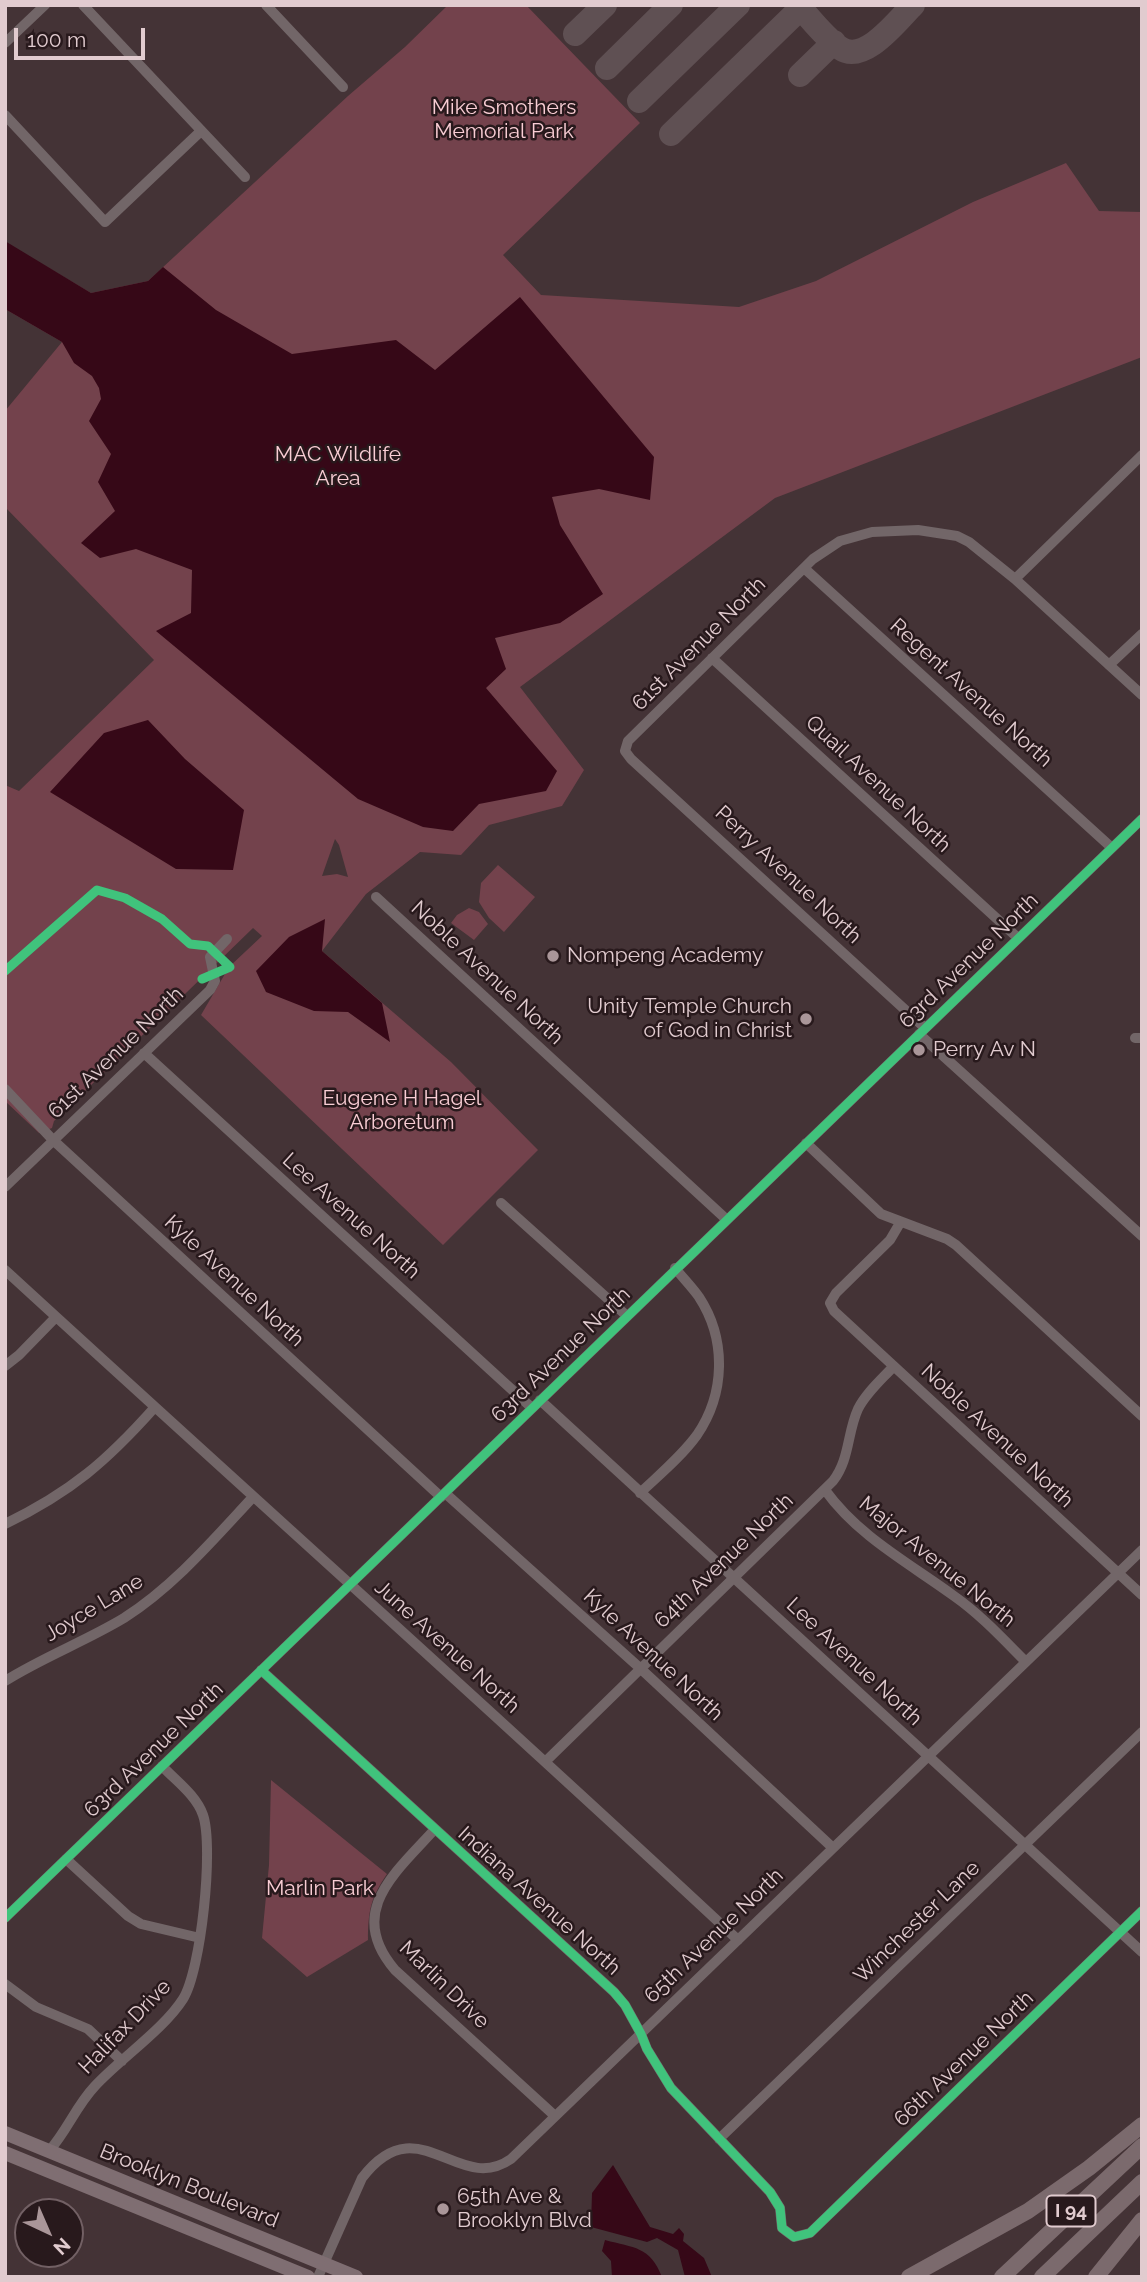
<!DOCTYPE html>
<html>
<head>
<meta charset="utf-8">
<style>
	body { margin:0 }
	#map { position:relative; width:1147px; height:2282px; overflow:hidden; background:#443336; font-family:Raleway,sans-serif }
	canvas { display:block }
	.frame { position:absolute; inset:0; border:7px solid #e1cbcf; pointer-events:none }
	.north { position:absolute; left:14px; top:2198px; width:70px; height:70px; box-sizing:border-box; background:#28191c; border:2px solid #726064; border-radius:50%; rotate:136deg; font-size:19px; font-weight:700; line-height:28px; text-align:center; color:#e1cbcf }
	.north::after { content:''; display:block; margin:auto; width:24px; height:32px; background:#aa9699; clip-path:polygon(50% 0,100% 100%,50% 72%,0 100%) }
	.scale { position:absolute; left:14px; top:28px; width:131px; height:32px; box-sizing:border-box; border:4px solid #e1cbcf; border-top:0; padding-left:9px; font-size:21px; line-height:24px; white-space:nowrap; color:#e1cbcf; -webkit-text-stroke:5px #28191c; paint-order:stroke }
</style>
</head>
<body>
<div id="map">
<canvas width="1147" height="2282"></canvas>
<div class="frame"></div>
<div class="north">N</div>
<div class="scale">100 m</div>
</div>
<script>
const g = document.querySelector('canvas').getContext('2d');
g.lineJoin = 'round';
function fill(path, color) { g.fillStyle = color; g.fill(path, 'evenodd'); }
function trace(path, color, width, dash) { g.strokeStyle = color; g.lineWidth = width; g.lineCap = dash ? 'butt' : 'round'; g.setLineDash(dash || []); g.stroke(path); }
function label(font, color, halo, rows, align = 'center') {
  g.font = font + ' Raleway,sans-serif'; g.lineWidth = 5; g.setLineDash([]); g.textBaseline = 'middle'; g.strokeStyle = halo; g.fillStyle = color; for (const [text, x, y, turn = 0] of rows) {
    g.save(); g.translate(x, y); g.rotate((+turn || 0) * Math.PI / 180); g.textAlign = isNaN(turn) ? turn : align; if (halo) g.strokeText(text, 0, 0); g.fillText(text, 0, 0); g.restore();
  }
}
fill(new Path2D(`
	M 448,5 L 526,5 L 640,123 L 503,255 L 541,295 L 739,307 L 816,281 L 973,202 L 1066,163 L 1099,211 L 1142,212 L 1142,357 L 775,498 L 520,687 L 584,770 L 562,806 L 489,825 L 461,855 L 420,852 L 366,894 L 322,951 L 451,1062 L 538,1150 L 443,1245 L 201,1015 L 229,967 L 262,936 L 253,928 L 54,1121 L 52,1128 L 39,1133 L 5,1101 L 5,785 L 19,791 L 154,660 L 5,507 L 5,411 L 62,342 L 5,309 L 5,242 L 91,293 L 148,281 L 348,96 L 405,47 ZM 335,839 L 339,845 L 348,877 L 337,874 L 322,876 Z
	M 498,865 L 535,897 L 504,932 L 489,918 L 479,902 L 481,883 Z
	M 469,908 L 479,912 L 488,924 L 474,940 L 451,923 L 457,915 Z
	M 271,1780 L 387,1874 C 371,1897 368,1911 368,1940 L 307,1977 L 262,1938 L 269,1865 Z`), '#73424c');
fill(new Path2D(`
	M 5,241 L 91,293 L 148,281 L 163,267 L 216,310 L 292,354 L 396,340 L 435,370 L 520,297 L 654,457 L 650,500 L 599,489 L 552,497 L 560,525 L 603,594 L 560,623 L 495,638 L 506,669 L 486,688 L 557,771 L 546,791 L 479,804 L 453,831 L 423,827 L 358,799 L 156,631 L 191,613 L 192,570 L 136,549 L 100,558 L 81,543 L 115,511 L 98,482 L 111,454 L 89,421 L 101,399 L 99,388 L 92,376 L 74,363 L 62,342 L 5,309 Z
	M 148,720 L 185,759 L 244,810 L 233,870 L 176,869 L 50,792 L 104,733 Z
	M 325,919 L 322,951 L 382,1003 L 390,1042 L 348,1012 L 314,1011 L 266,992 L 256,971 L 289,937 Z
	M 613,2165 L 650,2227 L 673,2234 L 679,2228 L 684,2234 L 683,2241 L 704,2258 L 712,2277 L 685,2277 L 678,2250 L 657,2238 L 647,2242 L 591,2227 L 592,2193 Z
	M 605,2240 C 634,2248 650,2246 662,2277 L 612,2277 L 611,2261 L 602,2251 Z`), '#360817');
trace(new Path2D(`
	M 798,5 C 811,19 824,37 840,48 C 864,65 897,21 913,5
	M 575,34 L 605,5
	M 607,68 L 671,5
	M 800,75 L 834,42
	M 639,101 L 738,5
	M 671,134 L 801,8`), '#5f5053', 24);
trace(new Path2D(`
	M 83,5 L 245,177
	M 266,5 L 343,87
	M 5,43 L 45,5
	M 5,115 L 105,222 L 201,131
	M 804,568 L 1112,848
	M 1015,579 L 1142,455
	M 712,658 L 1018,938
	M 1109,665 L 1142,634
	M 376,897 L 726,1219
	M 925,1028 L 631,759 L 625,751 L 628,741 L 813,559 L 840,541 L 872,532 L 918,530 L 957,536 L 969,542 L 1015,579 L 1142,695
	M 919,1034 L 1142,1236
	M 1135,1038 L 1142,1038
	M 144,1053 L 532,1408
	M 5,1089 L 53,1140 L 441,1497
	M 806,1143 L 881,1214 L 947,1239 L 956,1245 L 1142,1416
	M 5,1187 L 210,990 L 215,981 L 210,957 L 227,939
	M 501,1203 L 627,1316
	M 900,1223 L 890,1240 L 836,1293 L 830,1303 L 834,1311 L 1142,1595
	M 5,1270 C 249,1494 496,1714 738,1940
	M 5,1366 L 19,1355 L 56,1317
	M 540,1400 L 1142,1952
	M 825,1490 C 859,1537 909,1563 954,1596 C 981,1615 1003,1639 1026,1662
	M 445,1493 L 641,1669 L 833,1848
	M 640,1493 C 659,1475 681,1457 697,1435 C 725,1394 727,1340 699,1297 C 692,1287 683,1278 675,1268
	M 5,1524 C 71,1492 107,1461 155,1407
	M 261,1670 L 614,1992 L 625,2005 L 641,2034 L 647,2049 L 671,2088 L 770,2192 L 780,2208 L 782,2228 L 794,2237 L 810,2233 L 1142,1911
	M 5,1681 C 43,1657 86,1641 124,1618 C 174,1586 213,1540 253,1497
	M 546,1761 L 833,1481 C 850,1459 847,1433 858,1409 C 866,1393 881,1380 893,1367
	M 435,1829 C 396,1872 345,1912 395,1970 L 555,2116
	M 66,1859 L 128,1916 L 141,1924 L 200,1938
	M 5,1918 L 1142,819
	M 5,1984 L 36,2007 L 88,2029 L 122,2061
	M 719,2139 L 1142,1732
	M 49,2151 C 67,2131 76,2106 95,2086 C 120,2059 164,2029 183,1999 C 201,1971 214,1847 203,1815 C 196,1795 176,1781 162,1766
	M 318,2277 L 362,2178 C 418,2104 458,2196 511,2159 L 1142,1550`), '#726668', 10);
trace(new Path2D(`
	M 5,2133 L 356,2277
	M 5,2153 L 308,2277`), '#7f6e72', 14);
trace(new Path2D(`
	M 909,2277 L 1028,2211 L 1089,2168 L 1142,2125
	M 1002,2277 L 1142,2146
	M 1042,2277 L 1142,2182
	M 1096,2277 L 1142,2220`), '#7b6a6d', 16);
trace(new Path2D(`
	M 5,971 L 97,890 L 125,898 L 162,919 L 190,944 L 208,946 L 230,967 L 202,979
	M 261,1670 L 614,1992 L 625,2005 L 641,2034 L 647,2049 L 671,2088 L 770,2192 L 780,2208 L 782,2228 L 794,2237 L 810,2233 L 1142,1911
	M 5,1918 L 1142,819`), '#40c37c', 9);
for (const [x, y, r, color] of [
	[553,956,7,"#aa9699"],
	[806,1019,7,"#aa9699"],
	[919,1050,7,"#aa9699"],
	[443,2209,7,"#aa9699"]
]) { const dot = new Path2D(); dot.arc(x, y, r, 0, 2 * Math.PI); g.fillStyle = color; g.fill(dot); trace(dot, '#28191c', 2.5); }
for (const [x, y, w] of [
	[1071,2211,49]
]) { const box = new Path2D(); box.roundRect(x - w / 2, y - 15.5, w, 31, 5); g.fillStyle = '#28191c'; g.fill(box); trace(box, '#e1cbcf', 2); }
label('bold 19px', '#e1cbcf', null, [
	["I 94",1071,2211]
]);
label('21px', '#f9cdd4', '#28191c', [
	["Mike Smothers",504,108],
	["Memorial Park",504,132],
	["MAC Wildlife",338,455],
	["Area",338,479],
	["Eugene H Hagel",402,1099],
	["Arboretum",402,1123],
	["Marlin Park",320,1889]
]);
label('21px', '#e1cbcf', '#28191c', [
	["61st Avenue North",699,644,-45],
	["Regent Avenue North",971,693,42],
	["Quail Avenue North",878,784,43],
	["Perry Avenue North",788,875,43],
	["63rd Avenue North",969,961,-44],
	["Noble Avenue North",487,973,43],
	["61st Avenue North",116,1053,-44],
	["Lee Avenue North",351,1216,42],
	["Kyle Avenue North",234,1281,43],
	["63rd Avenue North",561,1355,-44],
	["Noble Avenue North",997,1436,43],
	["64th Avenue North",724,1561,-44],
	["Major Avenue North",937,1562,39],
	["Joyce Lane",94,1608,-31],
	["June Avenue North",447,1647,42],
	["Kyle Avenue North",653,1655,43],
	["Lee Avenue North",854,1662,43],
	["63rd Avenue North",154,1750,-44],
	["Indiana Avenue North",539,1901,42],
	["Winchester Lane",917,1922,-44],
	["65th Avenue North",714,1936,-44],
	["Marlin Drive",444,1985,44],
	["Halifax Drive",125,2027,-46],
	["66th Avenue North",964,2059,-44],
	["Brooklyn Boulevard",189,2186,22]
]);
label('21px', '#e1cbcf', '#28191c', [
	["Nompeng Academy",567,956],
	["Unity Temple Church",792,1007,"right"],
	["of God in Christ",792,1031,"right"],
	["Perry Av N",933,1050],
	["65th Ave &",457,2197],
	["Brooklyn Blvd",457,2221]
], 'left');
</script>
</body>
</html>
